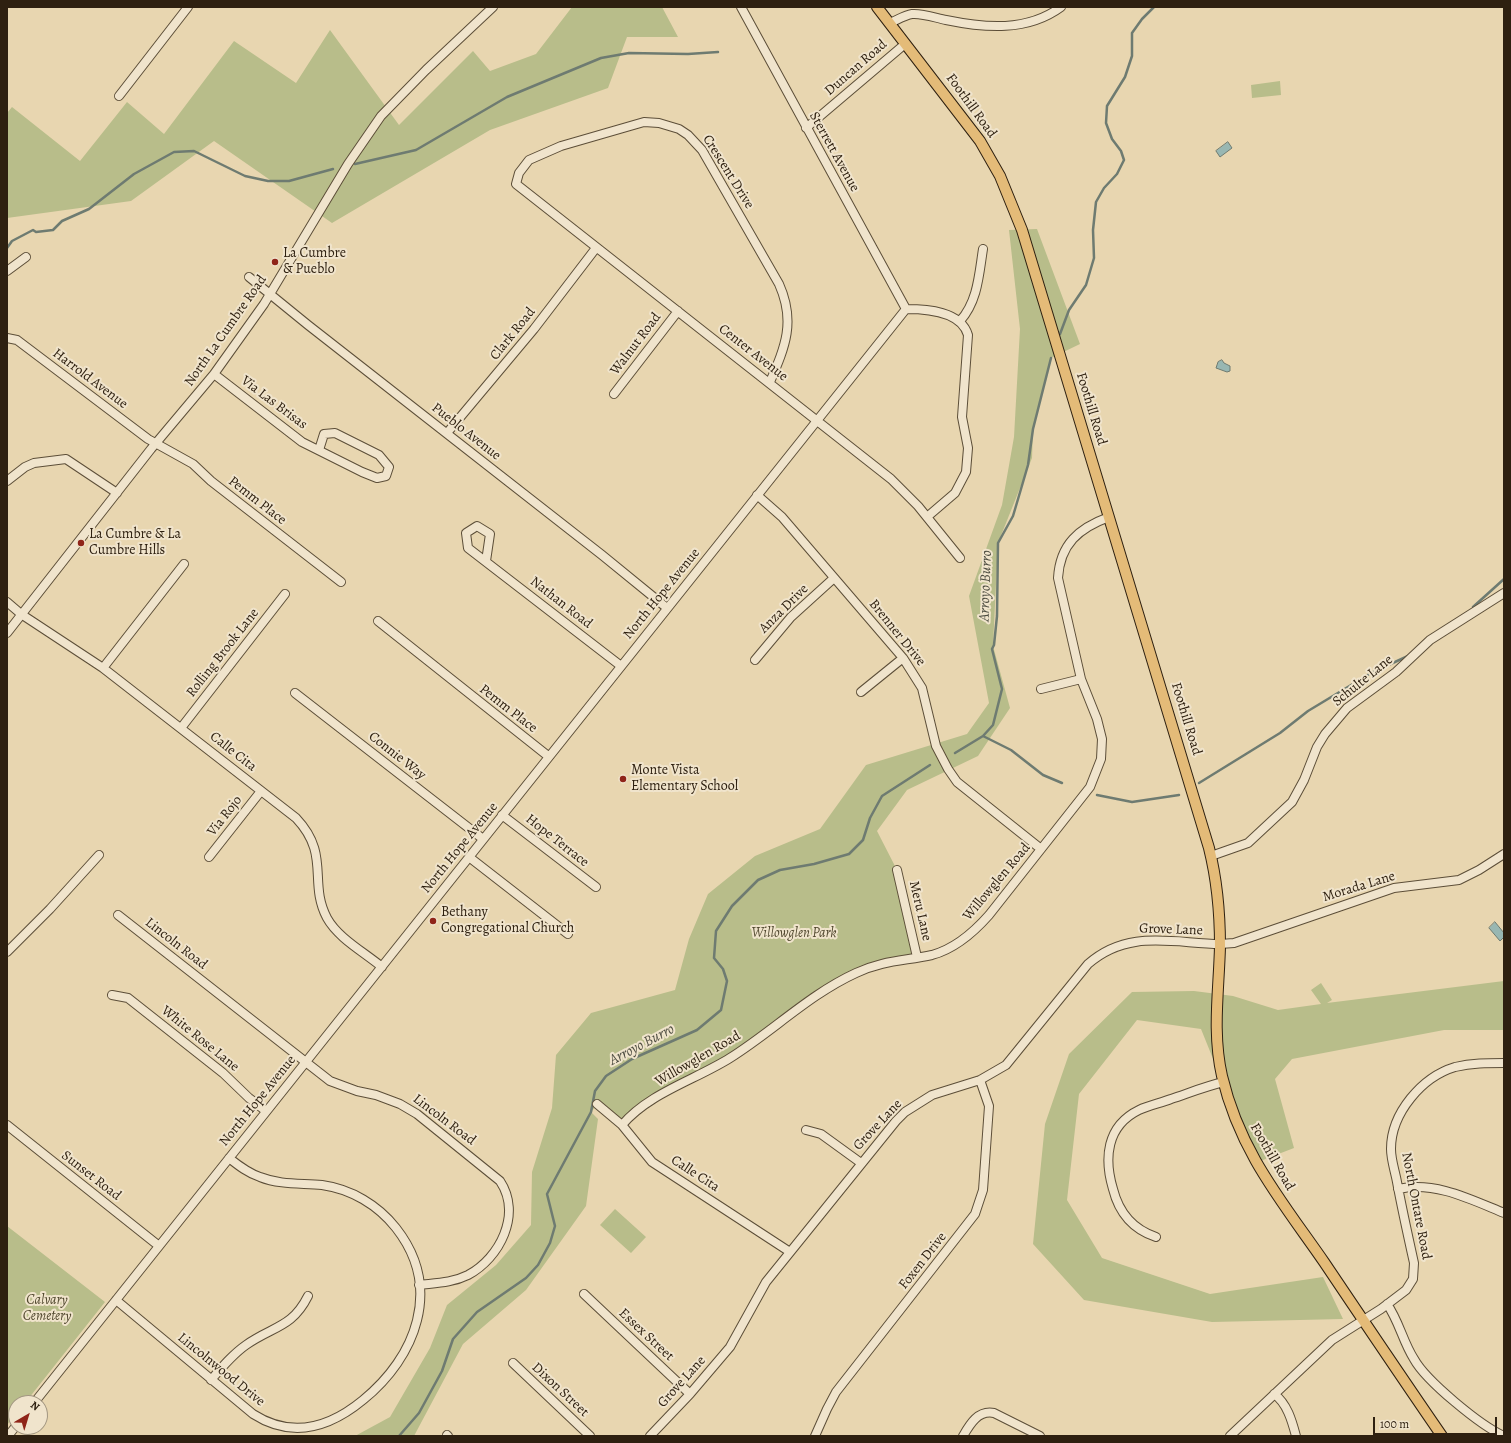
<!DOCTYPE html>
<html>
<head>
<meta charset="utf-8">
<style>
	body { margin:0 }
	#map { position:relative; width:1511px; height:1443px; overflow:hidden; background:#e8d6b0; font-family:Alegreya,serif }
	canvas { display:block }
	.frame { position:absolute; inset:0; border:8px solid #2e2010; pointer-events:none }
	.north { position:absolute; left:8px; top:1395px; width:40px; height:40px; box-sizing:border-box; background:#f0e4cc; border:1px solid #a29681; border-radius:50%; rotate:38deg; font-size:11px; font-weight:700; line-height:16px; text-align:center; color:#2e2010 }
	.north::after { content:''; display:block; margin:auto; width:14px; height:18px; background:#8f2418; clip-path:polygon(50% 0,100% 100%,50% 72%,0 100%) }
	.scale { position:absolute; left:1373px; top:1417px; width:124px; height:18px; box-sizing:border-box; border:2px solid #2e2010; border-top:0; padding-left:5px; font-size:12px; line-height:14px; white-space:nowrap; color:#2e2010; -webkit-text-stroke:3px #f0e4cc; paint-order:stroke }
</style>
</head>
<body>
<div id="map">
<canvas width="1511" height="1443"></canvas>
<div class="frame"></div>
<div class="north">N</div>
<div class="scale">100 m</div>
</div>
<script>
const g = document.querySelector('canvas').getContext('2d');
g.lineJoin = 'round';
function fill(path, color) { g.fillStyle = color; g.fill(path, 'evenodd'); }
function trace(path, color, width, dash) { g.strokeStyle = color; g.lineWidth = width; g.lineCap = dash ? 'butt' : 'round'; g.setLineDash(dash || []); g.stroke(path); }
function label(font, color, halo, rows, align = 'center') {
  g.font = font + ' Alegreya,serif'; g.lineWidth = 4; g.setLineDash([]); g.textBaseline = 'middle'; g.strokeStyle = halo; g.fillStyle = color; for (const [text, x, y, turn = 0] of rows) {
    g.save(); g.translate(x, y); g.rotate((+turn || 0) * Math.PI / 180); g.textAlign = isNaN(turn) ? turn : align; if (halo) g.strokeText(text, 0, 0); g.fillText(text, 0, 0); g.restore();
  }
}
fill(new Path2D(`
	M 572,7 L 662,7 L 678,37 L 627,37 L 608,88 L 490,130 L 332,223 L 214,141 L 131,201 L 7,218 L 7,113 L 12,107 L 80,161 L 127,102 L 164,134 L 234,41 L 296,83 L 330,30 L 399,125 L 473,51 L 490,71 L 536,54 Z
	M 1280,81 L 1281,95 L 1252,98 L 1251,85 Z
	M 1037,229 L 1080,344 L 1051,358 L 1033,429 L 1032,458 L 998,543 L 993,646 L 1010,708 L 978,756 L 907,790 L 877,831 L 897,870 L 917,957 L 855,973 L 732,1057 L 669,1091 L 622,1125 L 597,1105 L 591,1112 L 598,1119 L 586,1206 L 526,1290 L 463,1344 L 414,1436 L 355,1436 L 390,1417 L 430,1348 L 447,1305 L 496,1265 L 531,1225 L 532,1172 L 552,1108 L 556,1055 L 591,1013 L 675,990 L 689,939 L 708,894 L 755,856 L 820,829 L 866,765 L 967,734 L 989,703 L 969,596 L 1002,505 L 1014,437 L 1020,329 L 1009,230 Z
	M 1504,981 L 1504,1030 L 1444,1030 L 1292,1059 L 1275,1079 L 1294,1148 L 1255,1163 L 1201,1029 L 1137,1020 L 1079,1094 L 1067,1200 L 1102,1258 L 1210,1294 L 1323,1277 L 1343,1319 L 1212,1322 L 1084,1300 L 1033,1244 L 1045,1124 L 1069,1054 L 1132,992 L 1194,991 L 1233,996 L 1278,1010 L 1321,1004 L 1311,990 L 1321,983 L 1332,1000 L 1327,1003 Z
	M 615,1209 L 646,1237 L 631,1253 L 600,1225 Z
	M 7,1226 L 105,1302 L 25,1403 L 16,1403 L 16,1414 L 7,1425 Z`), '#b8bd8a');
const water = new Path2D(`
	M 1228,142 L 1232,148 L 1220,157 L 1216,151 Z
	M 1222,360 L 1224,363 L 1230,366 L 1230,371 L 1227,372 L 1216,368 L 1218,362 Z
	M 1495,922 L 1504,933 L 1504,937 L 1500,941 L 1489,928 Z`);
fill(water, '#98b7b2');
trace(water, '#6e7b71', 1);
trace(new Path2D(`
	M 355,164 L 416,150 L 507,97 L 601,58 L 629,53 L 688,54 L 718,52
	M 7,248 L 12,241 L 33,230 L 36,232 L 53,230 L 62,221 L 89,209 L 134,174 L 174,152 L 194,151 L 245,176 L 268,181 L 289,181 L 333,169
	M 1060,334 L 1069,310 L 1086,285 L 1094,258 L 1093,230 L 1096,202 L 1104,188 L 1117,174 L 1124,160 L 1121,151 L 1112,139 L 1106,123 L 1107,106 L 1125,77 L 1132,56 L 1132,33 L 1142,19 L 1154,7
	M 1473,607 L 1504,579
	M 983,736 L 1011,750 L 1043,775 L 1062,783
	M 955,753 L 983,736 L 993,725 L 1002,689 L 992,649 L 994,645 L 997,616 L 998,543 L 1013,516 L 1021,489 L 1028,465 L 1033,429 L 1051,358
	M 1199,783 L 1280,733 L 1308,711 L 1371,673 L 1408,656
	M 1097,795 L 1132,802 L 1179,795
	M 399,1436 L 419,1413 L 442,1371 L 453,1339 L 477,1312 L 526,1278 L 538,1265 L 550,1243 L 555,1226 L 547,1194 L 591,1112 L 595,1091 L 606,1076 L 632,1059 L 697,1030 L 721,1010 L 727,981 L 723,969 L 714,958 L 716,931 L 732,906 L 758,880 L 780,870 L 814,864 L 849,854 L 863,840 L 870,818 L 882,796 L 930,765`), '#6e7b71', 2.5);
const minor = new Path2D(`
	M 741,7 L 906,309
	M 890,23 C 897,20 905,15 912,14 C 922,13 936,18 946,20 C 985,28 1027,32 1061,7
	M 119,96 L 188,7
	M 806,128 L 905,44
	M 7,271 L 26,257
	M 249,277 L 308,325 L 602,555 L 667,608
	M 906,309 C 927,309 961,311 968,335 L 962,417 L 968,448 L 966,472 L 955,493 L 927,517
	M 960,321 C 978,301 979,274 983,249
	M 7,338 L 17,340 L 148,439 L 193,464 L 211,481 L 341,582
	M 214,374 L 302,442 L 362,472 L 377,478 L 386,476 L 389,467 L 379,455 L 335,433 L 324,434 L 319,450
	M 770,382 C 785,347 796,322 779,284 L 702,150 L 688,135 L 679,129 L 659,123 L 644,122 L 561,146 L 529,160 L 519,173 L 516,184 L 891,479 L 918,506 L 960,558
	M 614,394 L 678,311
	M 447,433 L 534,329 L 596,248
	M 7,481 L 25,467 L 34,463 L 66,459 L 117,493
	M 757,495 L 782,517 L 903,658 L 922,688 L 936,746 L 948,769 L 957,782 L 1041,849
	M 486,561 L 490,534 L 477,526 L 466,533 L 468,548 L 621,666
	M 7,602 L 21,614 L 103,668 L 296,818 C 331,855 308,882 327,918 C 338,938 364,952 382,967
	M 378,621 L 548,756
	M 7,633 L 151,449 L 214,374 L 264,304 L 348,164 L 381,116 L 426,70 L 493,7
	M 755,660 L 791,617 L 834,578
	M 103,668 L 184,564
	M 1041,689 L 1081,679
	M 861,692 L 903,658
	M 295,693 L 483,839
	M 181,728 L 285,594
	M 502,815 L 596,887
	M 1211,856 L 1248,843 L 1292,802 L 1304,780 L 1317,747 L 1325,734 L 1347,708 L 1396,672 L 1430,640 L 1504,593
	M 209,857 L 261,791
	M 469,857 L 568,934
	M 897,870 L 917,957
	M 118,915 L 330,1081 L 357,1091 L 376,1095 L 400,1104 L 417,1114 L 500,1181 C 522,1214 500,1258 468,1275 C 452,1283 436,1283 419,1285
	M 7,952 L 50,909 L 99,855
	M 112,995 L 128,998 L 223,1073 L 249,1098 L 266,1111
	M 597,1104 L 622,1125 L 652,1162 L 790,1252
	M 7,1125 L 159,1246
	M 622,1125 C 649,1093 695,1080 730,1058 C 773,1031 810,994 856,973 C 883,960 905,961 932,955 C 954,949 974,932 989,915 L 1090,787 L 1101,759 L 1102,739 L 1097,719 L 1081,679 L 1058,578 C 1060,544 1079,528 1109,517
	M 806,1130 L 821,1134 L 861,1163
	M 1398,1189 C 1435,1181 1470,1199 1504,1213
	M 1156,1237 C 1132,1229 1119,1213 1113,1189 C 1104,1159 1106,1126 1139,1110 C 1149,1105 1161,1103 1171,1099 C 1189,1093 1206,1086 1224,1082
	M 584,1294 L 690,1394
	M 116,1300 L 253,1414 C 292,1439 329,1428 363,1400 C 416,1357 443,1288 396,1228 C 378,1205 351,1189 322,1185 C 301,1183 280,1185 260,1177 C 248,1173 239,1166 229,1158
	M 1387,1304 C 1399,1321 1403,1342 1414,1359 C 1426,1381 1481,1426 1504,1436
	M 513,1363 L 590,1436
	M 211,1380 C 222,1367 233,1354 246,1345 C 273,1326 292,1328 308,1296
	M 1274,1394 C 1287,1403 1292,1421 1296,1436
	M 34,1403 L 906,309
	M 447,1435 L 448,1436
	M 8,1436 L 16,1426
	M 650,1436 L 690,1394 L 730,1347 L 766,1282 L 896,1121 L 905,1112 L 932,1095 L 980,1080 L 1006,1065 L 1088,964 C 1128,929 1171,943 1220,944 L 1234,943 L 1394,888 L 1459,880 L 1479,870 L 1504,854
	M 815,1436 L 827,1409 L 836,1392 L 975,1214 L 983,1190 L 989,1106 L 980,1080
	M 963,1436 C 970,1424 978,1410 994,1413 L 1040,1436
	M 1230,1436 L 1332,1340 L 1381,1309 L 1406,1290 L 1413,1279 L 1414,1263 C 1408,1236 1402,1209 1397,1182 C 1395,1171 1391,1160 1391,1149 C 1391,1113 1422,1077 1455,1067 C 1472,1063 1487,1063 1504,1063`);
const major = new Path2D(`
	M 877,7 L 980,141 L 1000,176 L 1022,230 L 1209,848 C 1217,880 1220,913 1220,946 C 1219,990 1212,1032 1222,1076 C 1240,1152 1281,1200 1324,1262 C 1363,1320 1402,1378 1442,1436`);
trace(minor, '#5c4e38', 10);
trace(major, '#2e2010', 12);
trace(minor, '#f0e4cc', 8);
trace(major, '#e4bb78', 10);
for (const [x, y, r, color] of [
	[275,262,4,"#8f2418"],
	[81,543,4,"#8f2418"],
	[623,779,4,"#8f2418"],
	[433,921,4,"#8f2418"]
]) { const dot = new Path2D(); dot.arc(x, y, r, 0, 2 * Math.PI); g.fillStyle = color; g.fill(dot); trace(dot, '#f0e4cc', 1.5); }
label('14px', '#2e2010', '#f0e4cc', [
	["Duncan Road",856,68,-41],
	["Foothill Road",971,106,54],
	["Sterrett Avenue",834,152,61],
	["Crescent Drive",728,172,58],
	["North La Cumbre Road",226,331,-55],
	["Clark Road",513,334,-51],
	["Walnut Road",636,344,-53],
	["Center Avenue",753,353,38],
	["Harrold Avenue",90,379,37],
	["Via Las Brisas",274,403,37],
	["Foothill Road",1091,409,73],
	["Pueblo Avenue",466,432,38],
	["Pemm Place",257,501,38],
	["North Hope Avenue",662,594,-51],
	["Nathan Road",561,603,38],
	["Anza Drive",784,609,-45],
	["Brenner Drive",897,633,51],
	["Rolling Brook Lane",223,653,-52],
	["Schulte Lane",1363,681,-39],
	["Pemm Place",508,709,38],
	["Foothill Road",1186,719,73],
	["Calle Cita",233,752,38],
	["Connie Way",397,756,38],
	["Via Rojo",225,816,-52],
	["Hope Terrace",557,841,38],
	["North Hope Avenue",460,848,-51],
	["Willowglen Road",997,882,-50],
	["Morada Lane",1359,887,-17],
	["Meru Lane",920,911,77],
	["Grove Lane",1171,930,2],
	["Lincoln Road",176,944,38],
	["White Rose Lane",200,1039,39],
	["Willowglen Road",698,1059,-30],
	["North Hope Avenue",258,1101,-51],
	["Lincoln Road",444,1120,37],
	["Grove Lane",878,1125,-47],
	["Foothill Road",1272,1157,60],
	["Calle Cita",695,1174,33],
	["Sunset Road",91,1176,38],
	["North Ontare Road",1416,1206,79],
	["Foxen Drive",923,1261,-52],
	["Essex Street",646,1335,43],
	["Lincolnwood Drive",221,1370,39],
	["Grove Lane",682,1382,-48],
	["Dixon Street",560,1390,43]
]);
label('14px', '#2e2010', '#f0e4cc', [
	["La Cumbre",283,254],
	["& Pueblo",283,270],
	["La Cumbre & La",89,535],
	["Cumbre Hills",89,551],
	["Monte Vista",631,771],
	["Elementary School",631,787],
	["Bethany",441,913],
	["Congregational Church",441,929]
], 'left');
label('italic 14px', '#50472e', '#f0e4cc', [
	["Willowglen Park",794,934],
	["Calvary",47,1301],
	["Cemetery",47,1317]
]);
label('italic 15px', '#4e4d41', '#f0e4cc', [
	["Arroyo Burro",986,586,-88],
	["Arroyo Burro",642,1045,-28]
]);
</script>
</body>
</html>
